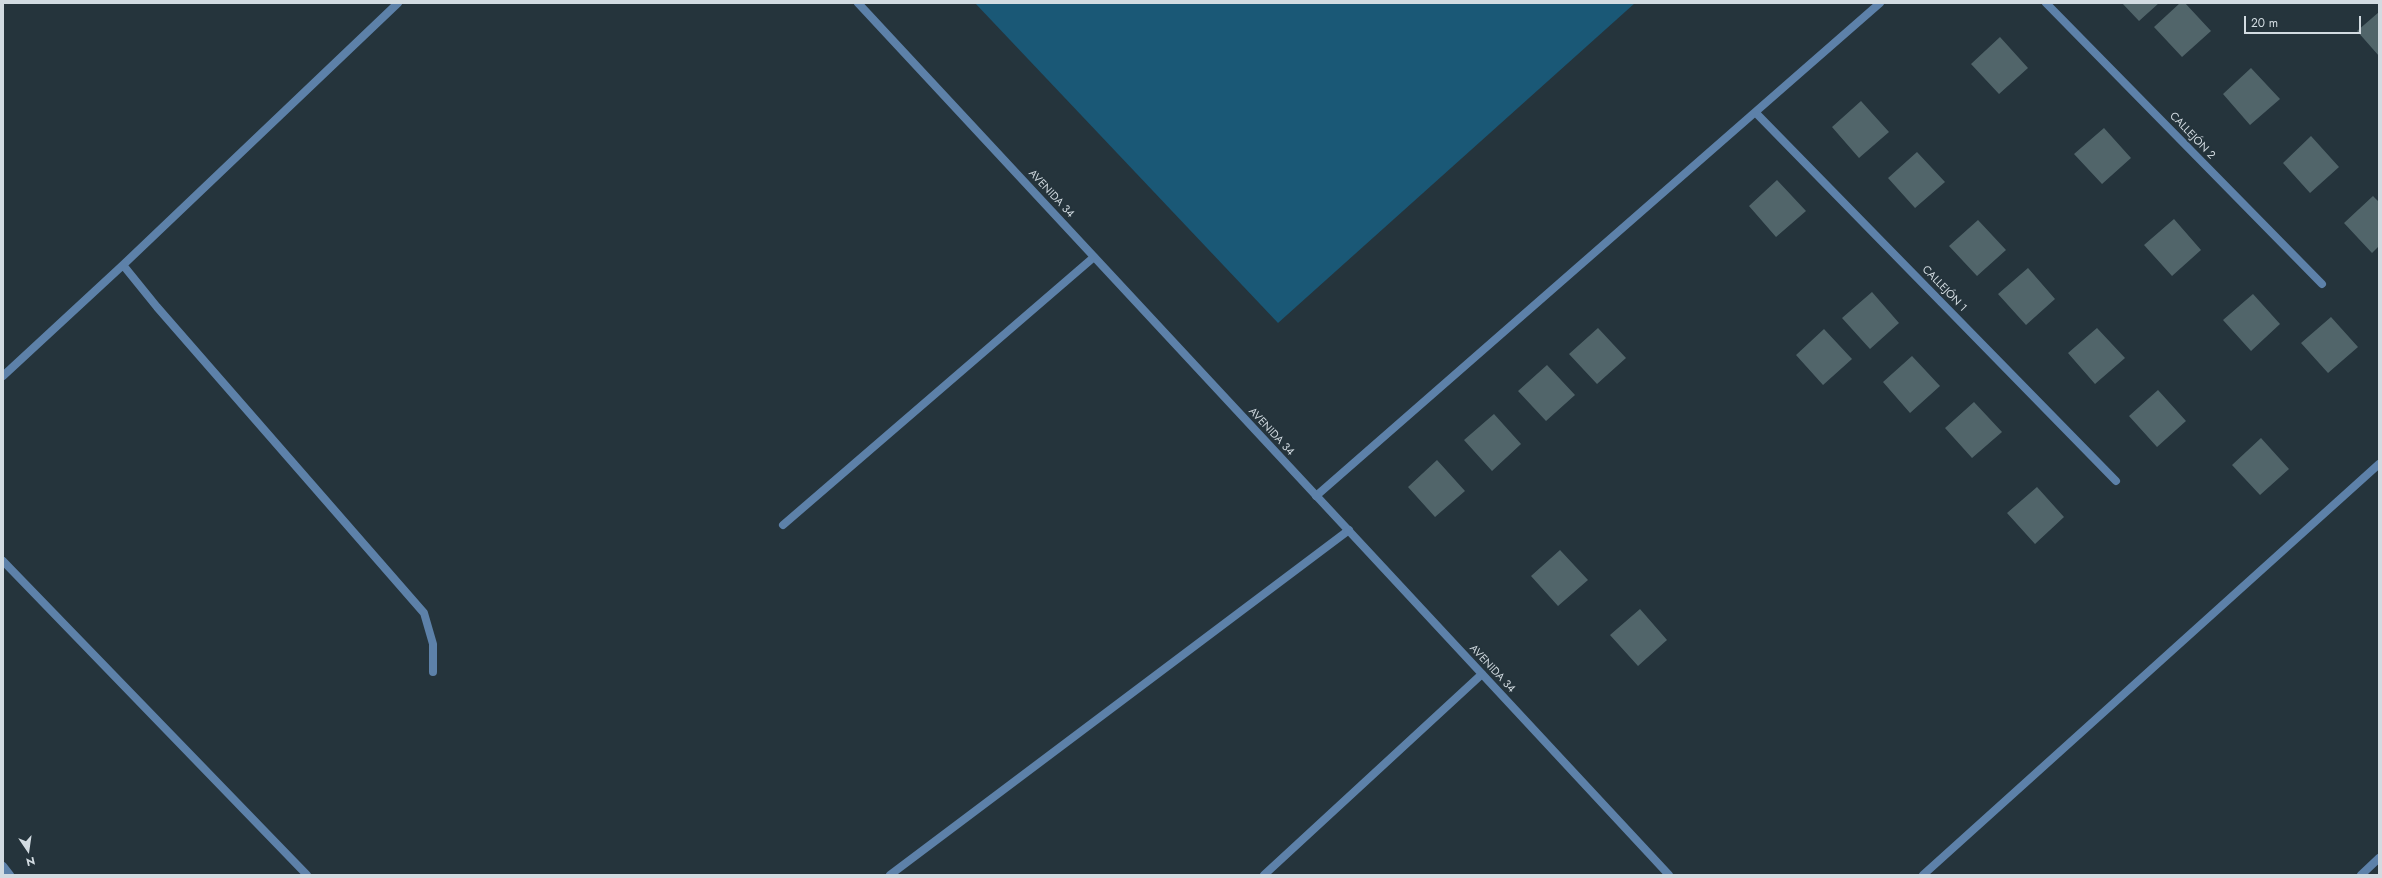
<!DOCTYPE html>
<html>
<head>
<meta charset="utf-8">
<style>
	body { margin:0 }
	#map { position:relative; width:2382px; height:878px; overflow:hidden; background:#25343c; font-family:Jost,sans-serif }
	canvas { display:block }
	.frame { position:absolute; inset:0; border:4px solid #d2dbe1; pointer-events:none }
	.north { position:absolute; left:8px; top:830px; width:40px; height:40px; -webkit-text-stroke:3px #25343c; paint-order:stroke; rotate:167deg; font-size:11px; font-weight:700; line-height:16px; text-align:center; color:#d2dbe1 }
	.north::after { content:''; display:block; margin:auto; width:14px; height:18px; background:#d2dbe1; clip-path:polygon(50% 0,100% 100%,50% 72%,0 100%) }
	.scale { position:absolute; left:2244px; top:16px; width:117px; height:18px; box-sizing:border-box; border:2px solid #d2dbe1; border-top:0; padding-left:5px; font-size:12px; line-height:14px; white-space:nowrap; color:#d2dbe1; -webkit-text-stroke:3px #25343c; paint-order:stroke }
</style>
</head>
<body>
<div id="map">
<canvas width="2382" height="878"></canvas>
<div class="frame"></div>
<div class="north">N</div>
<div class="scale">20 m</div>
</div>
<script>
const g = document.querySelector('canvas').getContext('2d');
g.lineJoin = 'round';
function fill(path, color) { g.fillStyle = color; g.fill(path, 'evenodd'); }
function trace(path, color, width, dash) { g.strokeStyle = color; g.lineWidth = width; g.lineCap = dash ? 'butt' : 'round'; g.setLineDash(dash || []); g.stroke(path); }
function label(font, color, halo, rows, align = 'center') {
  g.font = font + ' Jost,sans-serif'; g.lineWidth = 4; g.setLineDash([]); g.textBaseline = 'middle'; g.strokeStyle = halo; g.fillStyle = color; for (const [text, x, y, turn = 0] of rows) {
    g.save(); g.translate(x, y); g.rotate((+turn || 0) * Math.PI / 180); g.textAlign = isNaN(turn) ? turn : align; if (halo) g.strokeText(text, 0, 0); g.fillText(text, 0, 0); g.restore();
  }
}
fill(new Path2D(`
	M 975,3 L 1635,3 L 1278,323 Z`), '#1a5876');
fill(new Path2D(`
	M 2122,3 L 2159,3 L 2139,21 Z
	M 2180,3 L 2185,3 L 2211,31 L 2182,57 L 2154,27 Z
	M 2379,12 L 2379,56 L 2357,31 Z
	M 2000,37 L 2028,68 L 1999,94 L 1971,64 Z
	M 2251,68 L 2280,99 L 2250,125 L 2223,94 Z
	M 1861,101 L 1889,132 L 1859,158 L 1832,127 Z
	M 2104,128 L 2131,158 L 2102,184 L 2074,154 Z
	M 2311,136 L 2339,167 L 2310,193 L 2283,163 Z
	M 1917,152 L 1945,182 L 1915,208 L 1888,178 Z
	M 1777,180 L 1806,211 L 1776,237 L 1749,206 Z
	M 2373,196 L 2379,202 L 2379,246 L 2372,253 L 2344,223 Z
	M 2174,219 L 2201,250 L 2172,276 L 2144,245 Z
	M 1978,220 L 2006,250 L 1977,276 L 1949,246 Z
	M 2028,268 L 2055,299 L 2026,325 L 1998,294 Z
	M 1872,292 L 1899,323 L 1870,349 L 1842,318 Z
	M 2253,294 L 2280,324 L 2251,351 L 2223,320 Z
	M 2331,317 L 2358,347 L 2328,373 L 2301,343 Z
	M 1598,328 L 1626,358 L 1597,384 L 1569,354 Z
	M 2097,328 L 2125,358 L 2095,384 L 2068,353 Z
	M 1824,329 L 1852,359 L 1823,385 L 1796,355 Z
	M 1912,356 L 1940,386 L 1910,413 L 1883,382 Z
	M 1547,365 L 1575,395 L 1546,421 L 1518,391 Z
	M 2158,390 L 2186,421 L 2157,447 L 2129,416 Z
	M 1974,402 L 2002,432 L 1972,458 L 1945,428 Z
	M 1494,414 L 1521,444 L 1492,471 L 1464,440 Z
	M 2261,438 L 2289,469 L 2260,495 L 2232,465 Z
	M 1437,460 L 1465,491 L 1435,517 L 1408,487 Z
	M 2037,487 L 2064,517 L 2035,544 L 2007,513 Z
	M 1560,550 L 1588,580 L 1558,606 L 1531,576 Z
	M 1640,609 L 1667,640 L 1638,666 L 1610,635 Z`), '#51656a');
trace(new Path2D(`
	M 1264,875 L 1482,674`), '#5d81a9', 8);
trace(new Path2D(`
	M 2046,3 L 2322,284
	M 1756,113 L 2116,481
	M 123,265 L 157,307 L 424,613 L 433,644 L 433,672
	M 3,376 L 123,265 L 398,3
	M 1316,496 L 1880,3
	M 783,525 L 1094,257
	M 3,561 L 307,875
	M 3,866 L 10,875
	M 890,875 L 1349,530
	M 1923,875 L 2379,464`), '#5d81a9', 8);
trace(new Path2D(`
	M 858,3 L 1669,875
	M 2361,875 L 2379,858`), '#5d81a9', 8);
label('11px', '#d2dbe1', '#25343c', [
	["CALLEJÓN 2",2192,136,46],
	["AVENIDA 34",1051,194,47],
	["CALLEJÓN 1",1944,289,46],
	["AVENIDA 34",1271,432,47],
	["AVENIDA 34",1492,669,47]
]);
</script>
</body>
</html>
